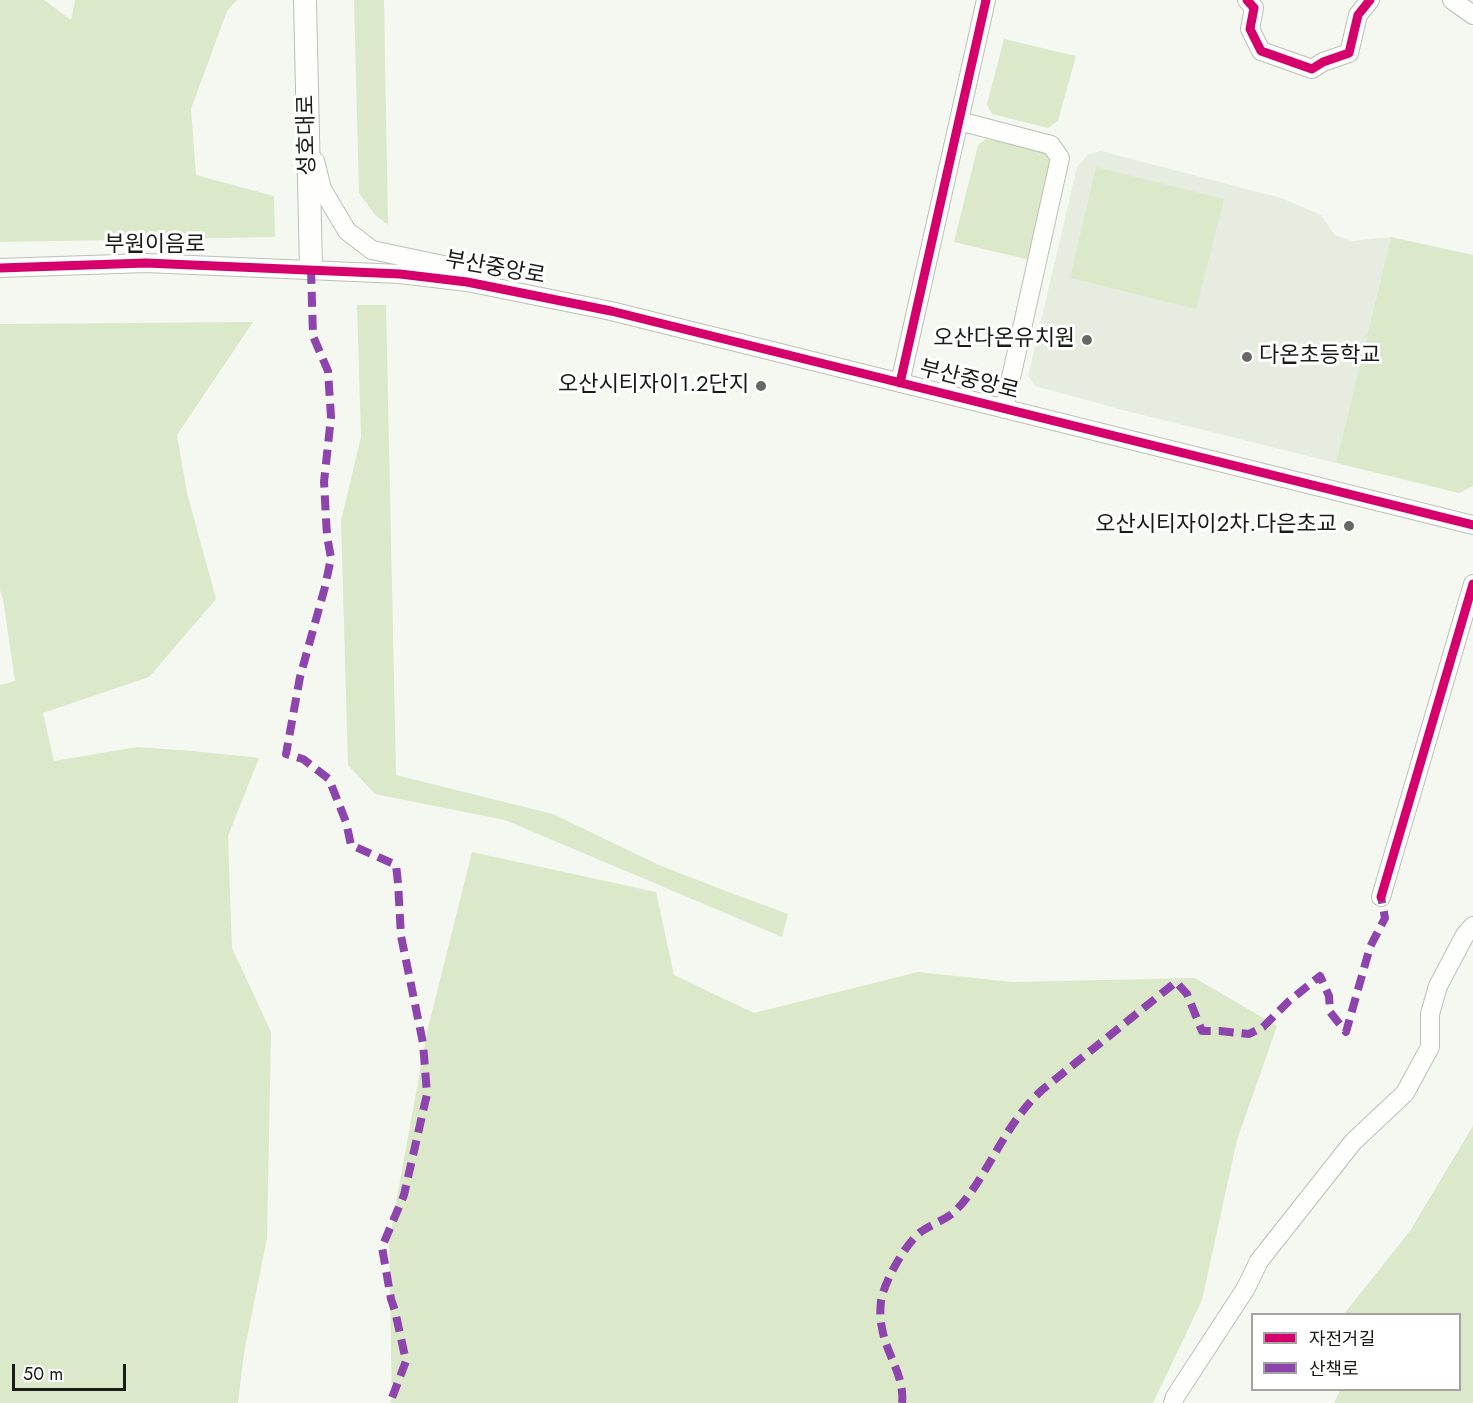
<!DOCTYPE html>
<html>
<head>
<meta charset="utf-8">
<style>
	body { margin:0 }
	#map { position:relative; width:1473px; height:1403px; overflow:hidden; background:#f5f8f1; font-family:Jost,"Noto Sans KR",sans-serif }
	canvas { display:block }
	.legend { position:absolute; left:1251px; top:1313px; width:210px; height:78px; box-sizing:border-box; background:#fff; border:2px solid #a3a4a2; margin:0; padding:8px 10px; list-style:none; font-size:18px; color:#191b17 }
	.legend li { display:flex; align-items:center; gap:12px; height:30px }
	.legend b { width:30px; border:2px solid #a3a4a2 }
	.scale { position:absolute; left:12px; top:1364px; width:114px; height:27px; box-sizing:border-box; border:3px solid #191b17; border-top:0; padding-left:8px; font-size:18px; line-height:21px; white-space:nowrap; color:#191b17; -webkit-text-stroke:4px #fff; paint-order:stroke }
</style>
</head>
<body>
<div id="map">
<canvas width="1473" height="1403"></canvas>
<ul class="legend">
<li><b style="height:8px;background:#d6006c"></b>자전거길</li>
<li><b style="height:8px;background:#8e44ad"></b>산책로</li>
</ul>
<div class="scale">50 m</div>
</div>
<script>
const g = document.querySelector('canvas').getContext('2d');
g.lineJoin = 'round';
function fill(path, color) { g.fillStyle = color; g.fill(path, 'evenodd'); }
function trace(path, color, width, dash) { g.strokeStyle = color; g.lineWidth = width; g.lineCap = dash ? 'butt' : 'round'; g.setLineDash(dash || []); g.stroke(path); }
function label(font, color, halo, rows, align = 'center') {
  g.font = font + ' Jost,"Noto Sans KR",sans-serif'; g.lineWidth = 6; g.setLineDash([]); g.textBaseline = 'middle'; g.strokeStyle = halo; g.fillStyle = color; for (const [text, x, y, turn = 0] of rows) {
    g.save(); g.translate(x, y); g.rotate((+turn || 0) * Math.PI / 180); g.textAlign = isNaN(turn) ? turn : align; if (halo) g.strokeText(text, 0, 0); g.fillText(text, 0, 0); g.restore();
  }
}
fill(new Path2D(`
	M 1101,151 L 1281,198 L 1321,215 L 1335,235 L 1352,241 L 1391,237 L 1336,463 L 1119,409 L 1035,386 L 1028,376 L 1077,167 L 1088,154 Z`), '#e6ecdf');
fill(new Path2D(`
	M 0,0 L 44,0 L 71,20 L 75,0 L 237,0 L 227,11 L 191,109 L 196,175 L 274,196 L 275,237 L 0,242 Z
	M 354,0 L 384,0 L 388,225 L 375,215 L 359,193 Z
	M 1004,39 L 1076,56 L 1058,121 L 1048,128 L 992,114 L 987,104 Z
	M 986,139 L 1045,151 L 1051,160 L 1030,260 L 954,242 L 978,145 Z
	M 1096,167 L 1224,199 L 1196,309 L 1070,278 Z
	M 1391,237 L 1473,255 L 1473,486 L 1459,493 L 1336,463 Z
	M 357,305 L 386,305 L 396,775 L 553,814 L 659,865 L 731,893 L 788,914 L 782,937 L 505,820 L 375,794 L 348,765 L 341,521 L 361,437 Z
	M 253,322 L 177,435 L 187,493 L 216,599 L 149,677 L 43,713 L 54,761 L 137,747 L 193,751 L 259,758 L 228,836 L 232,948 L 271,1032 L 267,1238 L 244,1353 L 238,1403 L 0,1403 L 0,685 L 15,681 L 3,599 L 0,590 L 0,324 Z
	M 472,852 L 656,892 L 674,975 L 754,1013 L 918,972 L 1012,982 L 1195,978 L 1277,1026 L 1237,1140 L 1202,1300 L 1153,1403 L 390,1403 L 392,1398 L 389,1242 L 427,1032 Z
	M 1473,1126 L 1473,1403 L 1334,1403 L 1340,1390 L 1460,1390 L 1460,1314 L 1344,1314 L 1410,1231 Z`), '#dbe8ca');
const minor = new Path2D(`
	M 1247,0 L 1254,8 L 1250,29 L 1261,51 L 1312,69 L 1323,62 L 1349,53 L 1358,15 L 1370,0
	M 1452,0 L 1473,15
	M 959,121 L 1051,145 L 1060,158 L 1004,409
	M 315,161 L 322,189 L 347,231 L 372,250 L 481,273
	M 0,268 L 146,263 L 400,274 L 467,282 L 611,311 L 1473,525
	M 900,383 L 986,0
	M 1381,897 L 1473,584
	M 1173,1403 L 1175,1397 L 1246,1288 L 1259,1261 L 1353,1142 L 1405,1093 L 1430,1047 L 1430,1014 L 1438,986 L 1465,935 L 1473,926`);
const major = new Path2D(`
	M 305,0 L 311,269`);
trace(minor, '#bcbfb9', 20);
trace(major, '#bcbfb9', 24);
trace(minor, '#fefefd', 18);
trace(major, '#fefefd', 22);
trace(new Path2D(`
	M 311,269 L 313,336 L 328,371 L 331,417 L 324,482 L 327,536 L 331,558 L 325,587 L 300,677 L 286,754 L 303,759 L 329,779 L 346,822 L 351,845 L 396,865 L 398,883 L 401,936 L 423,1043 L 427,1094 L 404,1195 L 382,1247 L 391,1299 L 395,1311 L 406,1361 L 390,1403
	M 902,1403 C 905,1376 886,1354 882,1328 C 880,1320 880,1310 881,1301 C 884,1282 906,1242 922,1231 C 934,1223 948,1219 957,1209 C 968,1198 976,1185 984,1172 C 1002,1142 1016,1114 1042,1090 L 1176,982 L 1187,994 L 1202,1031 L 1220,1031 L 1249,1034 L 1263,1027 L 1289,1001 L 1320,976 L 1329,996 L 1330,1012 L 1346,1032 L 1370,947 L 1385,918 L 1381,897`), '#8e44ad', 8, [15, 8]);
trace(new Path2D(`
	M 1247,0 L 1254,8 L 1250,29 L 1261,51 L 1312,69 L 1323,62 L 1349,53 L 1358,15 L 1370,0
	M 0,268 L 146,263 L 400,274 L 467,282 L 611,311 L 1473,525
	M 900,383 L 986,0
	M 1381,897 L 1473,584`), '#d6006c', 9);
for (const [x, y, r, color] of [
	[1087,340,6,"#666863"],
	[1247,357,6,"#666863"],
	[761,386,6,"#666863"],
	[1349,526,6,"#666863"]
]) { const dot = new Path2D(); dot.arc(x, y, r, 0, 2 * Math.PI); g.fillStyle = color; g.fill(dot); trace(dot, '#fff', 2); }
label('22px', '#191b17', '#fff', [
	["성호대로",308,135,-91],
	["부원이음로",155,246],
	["부산중앙로",495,269,10],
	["부산중앙로",969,381,14]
]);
label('22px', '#191b17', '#fff', [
	["오산다온유치원",1075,340],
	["다온초등학교",1259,357,"left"],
	["오산시티자이1.2단지",749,386],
	["오산시티자이2차.다은초교",1337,526]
], 'right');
</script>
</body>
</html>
